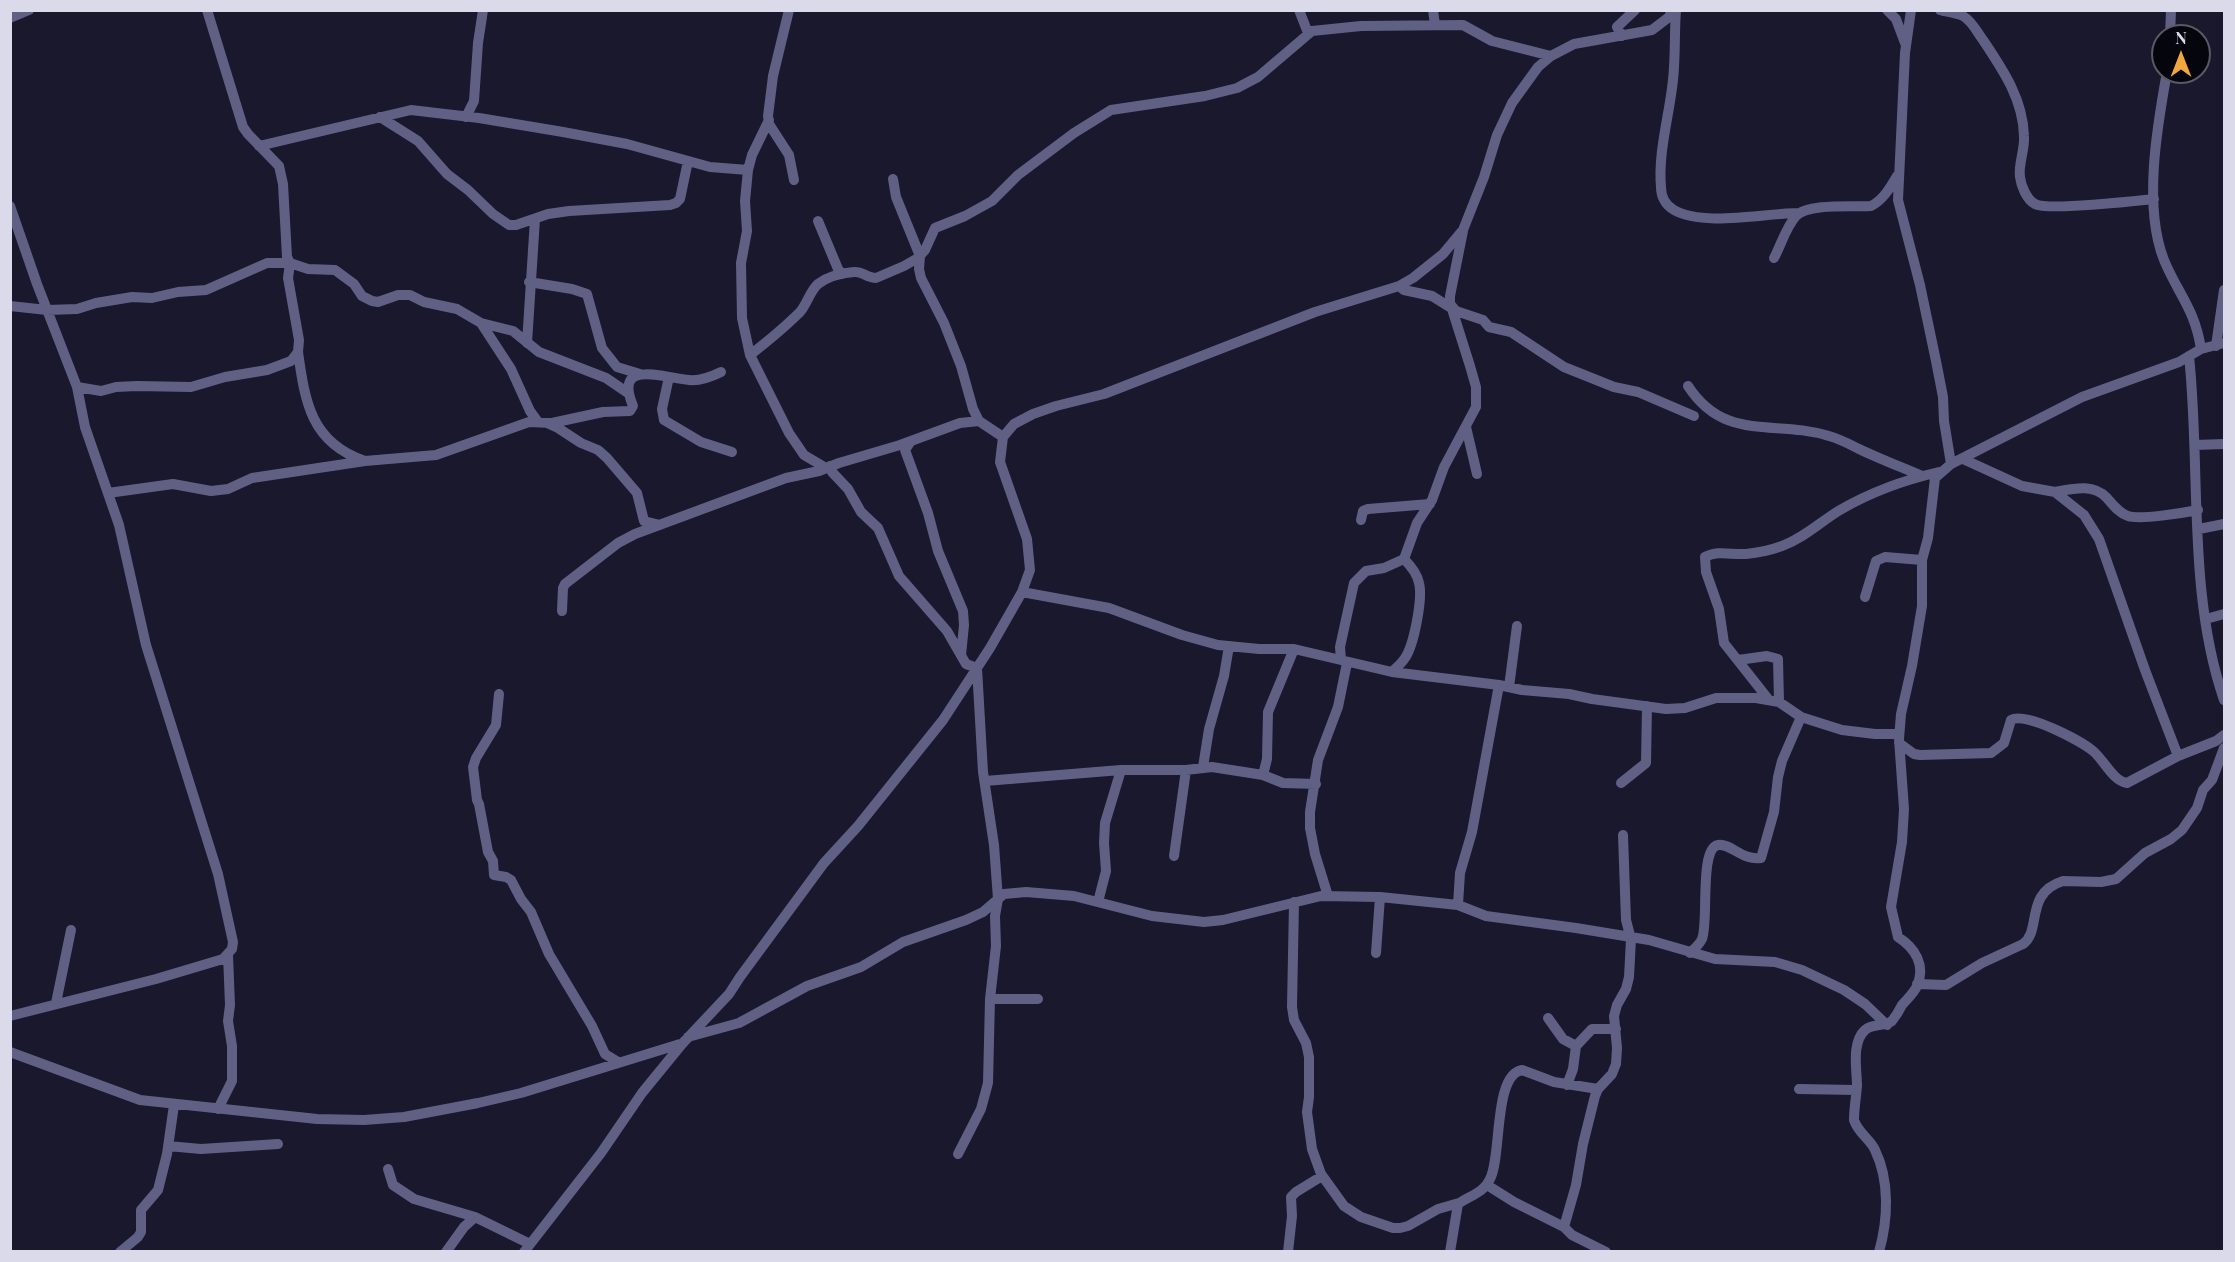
<!DOCTYPE html>
<html>
<head>
<meta charset="utf-8">
<style>
	body { margin:0 }
	#map { position:relative; width:2235px; height:1262px; overflow:hidden; background:#19182d; font-family:"Playfair Display",serif }
	canvas { display:block }
	.frame { position:absolute; inset:0; border:12px solid #dadaea; pointer-events:none }
	.north { position:absolute; left:2151px; top:24px; width:60px; height:60px; box-sizing:border-box; background:#05050d; border:2px solid #5a5a65; border-radius:50%; rotate:0deg; font-size:16px; font-weight:700; line-height:24px; text-align:center; color:#dadaea }
	.north::after { content:''; display:block; margin:auto; width:21px; height:27px; background:#f1a63f; clip-path:polygon(50% 0,100% 100%,50% 72%,0 100%) }
</style>
</head>
<body>
<div id="map">
<canvas width="2235" height="1262"></canvas>
<div class="frame"></div>
<div class="north">N</div>
</div>
<script>
const g = document.querySelector('canvas').getContext('2d');
g.lineJoin = 'round';
function trace(path, color, width, dash) { g.strokeStyle = color; g.lineWidth = width; g.lineCap = dash ? 'butt' : 'round'; g.setLineDash(dash || []); g.stroke(path); }
trace(new Path2D(`
	M 789,10 L 773,76 L 768,116 L 769,124 L 789,155 L 794,180
	M 1299,10 L 1308,33
	M 1433,10 L 1435,25
	M 1676,10 C 1674,36 1676,62 1672,88 C 1668,120 1658,155 1661,187 C 1661,196 1665,205 1674,210 C 1703,227 1765,213 1800,213
	M 1887,10 L 1896,19 L 1905,43
	M 1911,10 L 1905,53 L 1898,200 L 1920,285 L 1936,361 L 1943,397 L 1944,421 L 1951,464
	M 1940,10 C 1947,12 1956,13 1963,16 C 1972,21 1977,32 1983,40 C 2003,70 2023,99 2024,136 C 2025,150 2018,164 2020,177 C 2021,186 2027,200 2035,204 C 2048,211 2135,201 2154,199
	M 10,18 L 29,10
	M 1622,36 L 1617,27 L 1635,10
	M 2170,36 L 2171,10
	M 2167,72 C 2157,127 2143,207 2164,260 C 2178,294 2195,309 2201,349
	M 380,117 L 418,141 L 447,174 L 468,190 L 493,214 L 509,225 L 516,225 L 548,214 L 569,211 L 670,205 L 676,203 L 680,199 L 688,161
	M 466,117 L 474,101 L 478,43 L 483,10
	M 769,120 L 752,155 L 748,170 L 745,201 L 747,231 L 741,263 L 742,318 L 750,355 L 789,433 L 804,455 L 826,468
	M 259,146 L 411,110 L 479,118 L 563,132 L 627,144 L 710,167 L 748,170
	M 893,179 L 896,197 L 920,256 L 919,269 L 921,278 L 944,323 L 961,366 L 973,409 L 979,421
	M 10,206 L 37,284 L 77,387 L 85,427 L 119,525 L 146,645 L 218,874 L 233,942 L 232,949 L 223,959 L 156,979 L 10,1016
	M 818,221 L 838,269 L 842,274
	M 1774,258 C 1781,245 1786,227 1796,216 C 1808,203 1853,207 1871,206 C 1883,200 1890,188 1897,176
	M 529,282 L 572,289 L 587,294 L 602,348 L 617,367 L 640,374
	M 1399,286 L 1404,290 L 1432,296 L 1456,311 L 1483,320 L 1489,327 L 1511,332 L 1564,367 L 1614,387 L 1638,392 L 1694,416
	M 10,306 L 47,310 L 77,309 L 96,303 L 132,297 L 152,298 L 178,292 L 206,290 L 267,263 L 290,263 L 308,269 L 335,270 L 354,284 L 362,296 L 372,301 L 378,302 L 398,295 L 410,295 L 424,302 L 457,309 L 481,323 L 513,331 L 539,352 L 606,378 L 628,393
	M 1456,311 L 1450,304 L 1450,296 L 1463,231
	M 481,323 L 511,369 L 530,411 L 538,422
	M 527,343 L 535,219
	M 2216,346 L 2224,290
	M 298,352 C 305,402 311,443 365,461
	M 750,355 C 768,341 784,328 800,312 C 807,304 810,291 818,284 C 827,277 842,273 854,272 C 862,271 867,278 876,278 L 904,266 L 918,258 L 925,250 L 935,228 L 965,216 L 992,201 L 1018,175 L 1074,133 L 1111,110 L 1205,96 L 1237,88 L 1258,77 L 1312,31 L 1361,26 L 1463,25 L 1492,41 L 1551,56
	M 2189,356 C 2201,468 2187,593 2224,700
	M 669,377 L 662,409 L 664,420 L 701,442 L 732,452
	M 1688,386 C 1725,443 1775,419 1829,436 C 1840,439 1849,444 1859,449 C 1880,459 1901,467 1922,476
	M 77,387 L 101,391 L 116,387 L 137,386 L 191,387 L 225,377 L 267,370 L 291,361 L 298,352 L 299,340 L 288,278 L 290,263 L 287,257 L 283,184 L 279,166 L 248,134 L 243,127 L 207,10
	M 547,423 L 558,428 L 581,443 L 598,450 L 607,458 L 637,493 L 644,521 L 660,525
	M 1466,427 L 1477,474
	M 911,441 L 905,450 L 928,513 L 938,551 L 963,611 L 964,625 L 961,655
	M 2195,445 L 2224,444
	M 1963,459 L 2022,486 L 2055,492 L 2084,515 L 2099,539 L 2145,670 L 2178,756
	M 830,466 L 832,472 L 848,489 L 861,512 L 878,528 L 899,576 L 947,631 L 966,664 L 977,668 L 983,772 L 994,845 L 998,899 L 995,916 L 996,946 L 990,999 L 988,1083 L 981,1109 L 958,1154
	M 2055,492 C 2072,489 2093,483 2107,498 C 2113,505 2119,513 2128,516 C 2140,520 2183,513 2198,510
	M 108,493 L 173,484 L 211,491 L 228,489 L 252,478 L 365,461 L 436,455 L 529,422 L 552,423 L 603,412 L 630,411 L 633,406 C 613,358 664,378 689,380 C 700,381 711,377 721,372
	M 1361,520 L 1363,511 L 1368,509 L 1430,504
	M 2199,529 L 2224,524
	M 1404,559 L 1417,523 L 1432,500 L 1444,467 L 1476,407 L 1476,387 L 1470,366 L 1452,309
	M 1022,592 L 1109,608 L 1182,635 L 1218,645 L 1259,649 L 1294,649 L 1392,672 L 1499,685 L 1522,690 L 1569,694 L 1592,699 L 1666,709 L 1685,708 L 1716,698 L 1756,698 L 1779,702 L 1801,717 L 1842,730 L 1875,734 L 1894,734 L 1899,736
	M 1865,597 L 1876,561 L 1885,557 L 1922,560
	M 562,611 L 563,588 L 565,584 L 618,543 L 635,534 L 786,478 L 819,471 L 839,463 L 900,445 L 960,423 L 979,421 L 1003,437
	M 2206,619 L 2224,614
	M 1341,660 L 1340,647 L 1354,583 L 1366,571 L 1384,568 L 1404,559
	M 1738,660 L 1767,656 L 1778,659 L 1779,702
	M 1392,672 C 1396,668 1402,663 1405,658 C 1414,645 1423,598 1419,583 C 1417,573 1411,566 1404,559
	M 1509,687 L 1517,626
	M 499,694 L 496,725 L 476,758 L 473,767 L 477,800 L 479,804 L 488,852 L 493,861 L 494,875 L 506,877 L 511,880 L 521,899 L 531,912 L 549,954 L 592,1026 L 605,1054 L 618,1062
	M 1769,700 L 1724,643 L 1719,609 L 1706,572 L 1705,557 C 1718,550 1731,555 1746,554 C 1757,553 1771,550 1782,546 C 1804,538 1820,522 1840,510 C 1871,492 1904,480 1939,472
	M 1899,743 L 1914,754 L 1920,755 L 1991,753 L 2004,743 L 2011,720 C 2025,711 2081,741 2093,751 C 2104,760 2113,781 2127,783 L 2178,756 L 2216,741 L 2224,735
	M 1203,767 L 1209,729 L 1224,676 L 1229,646
	M 1263,775 L 1267,759 L 1268,712 L 1294,649
	M 985,781 L 1121,770 L 1186,770 L 1212,767 L 1263,775 L 1283,783 L 1316,784
	M 1621,783 L 1646,763 L 1647,706
	M 1174,856 L 1186,770
	M 1328,896 L 1315,854 L 1310,828 L 1310,812 L 1318,760 L 1338,707 L 1347,663
	M 1098,902 L 1106,871 L 1104,843 L 1105,823 L 1121,770
	M 1294,902 L 1292,1007 L 1294,1020 L 1306,1043 L 1309,1057 L 1309,1097 L 1307,1112 L 1312,1149 L 1321,1174 L 1344,1206 L 1361,1217 L 1393,1228 L 1400,1228 L 1408,1226 L 1438,1209 L 1459,1203
	M 1458,905 L 1460,873 L 1472,832 L 1499,685
	M 1376,953 L 1380,897
	M 1690,953 C 1694,949 1700,944 1702,939 C 1709,923 1699,848 1718,845 C 1731,843 1742,861 1761,858 L 1774,812 L 1778,777 L 1782,761 L 1801,717
	M 1917,984 L 1946,985 L 1982,963 L 2023,944 C 2042,931 2024,893 2063,881 L 2101,882 L 2116,879 L 2145,853 L 2171,839 L 2182,830 L 2197,808 L 2203,790 L 2212,780 L 2224,748
	M 990,999 L 1038,999
	M 56,1003 L 71,930
	M 1548,1018 L 1563,1039 L 1576,1046 L 1573,1069 L 1567,1085
	M 688,1037 L 739,1023 L 807,986 L 861,967 L 903,942 L 966,920 L 983,912 L 1004,894 L 1026,892 L 1074,896 L 1152,916 L 1204,922 L 1223,920 L 1321,896 L 1380,897 L 1458,905 L 1486,916 L 1576,928 L 1649,940 L 1715,959 L 1775,962 L 1802,970 L 1844,990 L 1865,1004 L 1887,1025
	M 1576,1046 L 1592,1029 L 1616,1029
	M 10,1052 L 140,1100 L 317,1119 L 364,1120 L 404,1117 L 478,1103 L 521,1093 L 680,1044
	M 1799,1089 L 1856,1090
	M 218,1109 L 232,1081 L 232,1046 L 228,1021 L 230,1005 L 228,955
	M 168,1146 L 201,1149 L 278,1144
	M 388,1169 L 393,1185 L 414,1199 L 475,1217 L 530,1244
	M 1487,1185 L 1514,1202 L 1564,1227 L 1572,1235 L 1606,1252
	M 1564,1227 L 1576,1185 L 1583,1144 L 1595,1096 L 1598,1089 L 1612,1074 L 1616,1064 L 1617,1048 L 1614,1016 L 1617,1005 L 1626,989 L 1629,977 L 1631,939 L 1626,920 L 1623,835
	M 120,1252 L 138,1237 L 141,1232 L 141,1210 L 158,1190 L 167,1154 L 174,1105
	M 446,1252 L 464,1227 L 475,1217
	M 524,1252 L 601,1153 L 642,1093 L 682,1044 L 729,994 L 740,977 L 824,863 L 858,826 L 943,720 L 990,648 L 1022,592 L 1030,570 L 1027,539 L 1000,462 L 1003,437 L 1014,424 L 1033,414 L 1056,406 L 1104,394 L 1315,312 L 1399,286 L 1413,278 L 1443,254 L 1463,230 L 1484,177 L 1497,135 L 1512,103 L 1538,67 L 1551,56 L 1574,44 L 1652,30 L 1669,17 L 1672,10
	M 1288,1252 L 1292,1216 L 1291,1197 L 1296,1192 L 1322,1176
	M 1450,1252 L 1458,1204 C 1470,1195 1483,1194 1490,1179 C 1502,1157 1493,1075 1522,1070 L 1554,1082 L 1598,1089
	M 1879,1252 C 1888,1220 1890,1181 1875,1150 C 1870,1139 1858,1133 1854,1120 C 1854,1109 1856,1098 1857,1086 C 1857,1070 1851,1043 1865,1030 C 1873,1023 1884,1027 1892,1021 C 1896,1016 1899,1011 1902,1005 C 1907,999 1914,993 1917,986 C 1926,965 1915,948 1898,937 L 1891,907 L 1902,842 L 1904,809 L 1899,739 L 1901,714 L 1912,666 L 1922,606 L 1922,560 L 1928,538 L 1935,478 L 1951,464 L 2082,397 L 2179,362 L 2201,349 L 2224,343`), '#606085', 10);
</script>
</body>
</html>
